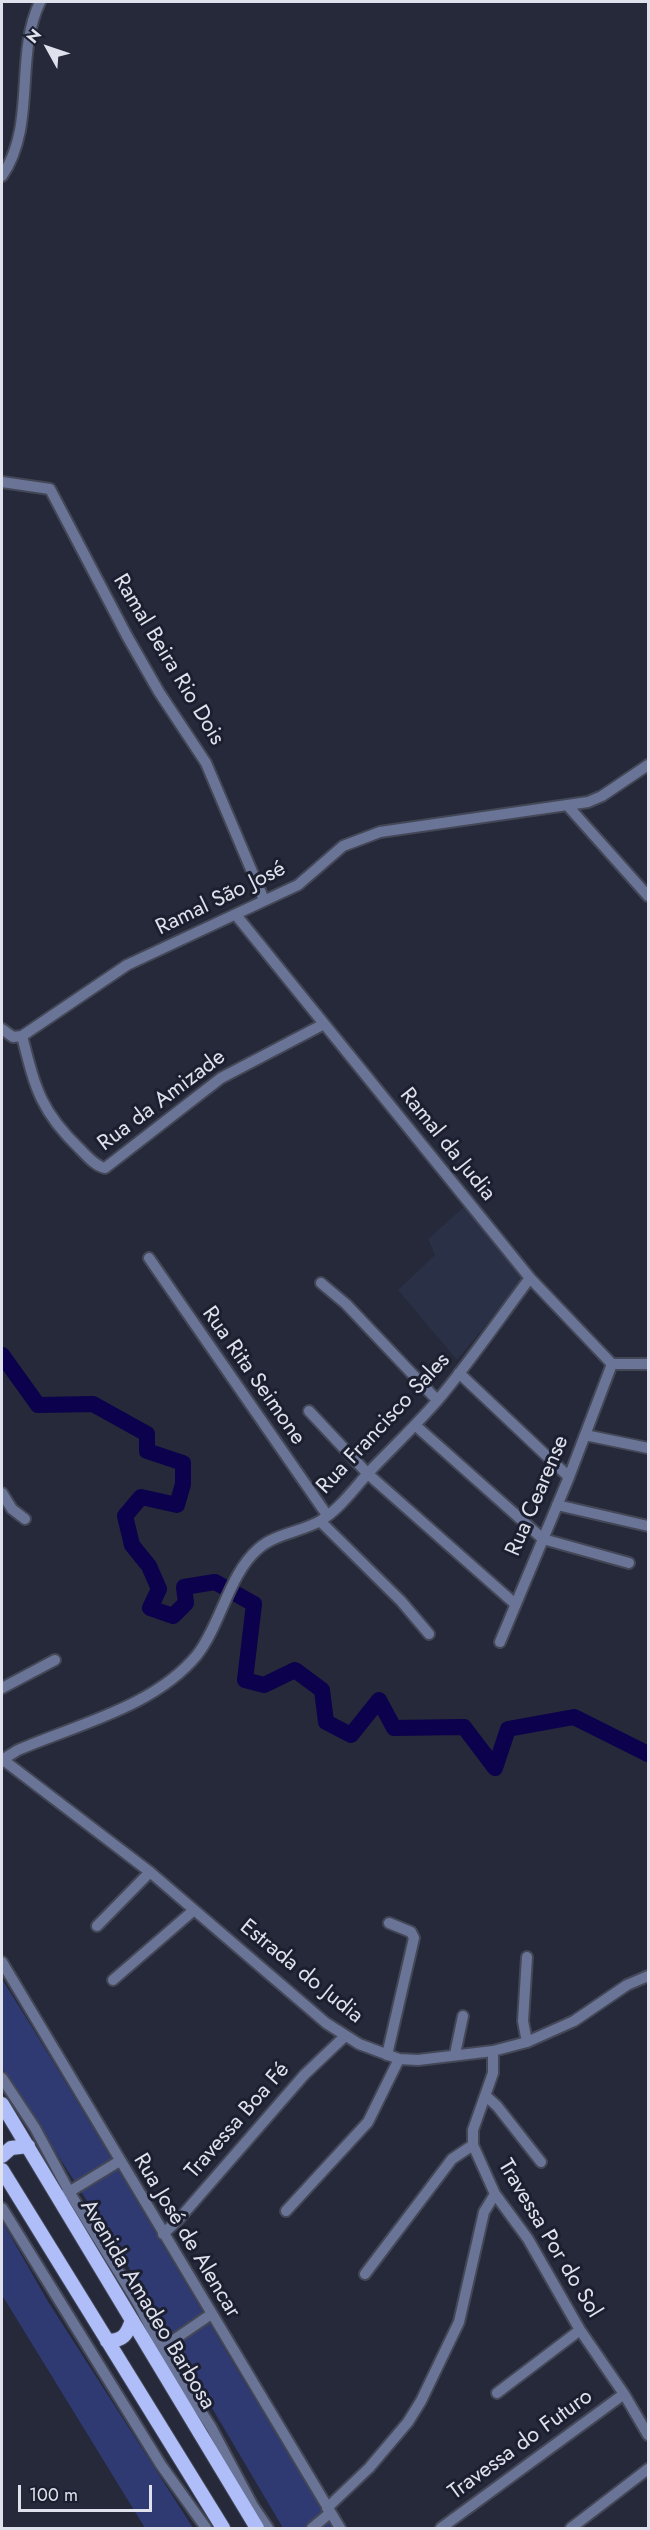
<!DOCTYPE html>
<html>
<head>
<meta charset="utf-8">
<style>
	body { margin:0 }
	#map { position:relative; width:650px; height:2530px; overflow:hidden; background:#252939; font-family:Jost,sans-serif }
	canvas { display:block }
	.frame { position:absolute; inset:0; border:3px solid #dfe2ed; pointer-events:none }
	.north { position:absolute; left:18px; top:18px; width:60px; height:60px; -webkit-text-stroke:4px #1b1f2f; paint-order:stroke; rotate:310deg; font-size:16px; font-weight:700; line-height:24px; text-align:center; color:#dfe2ed }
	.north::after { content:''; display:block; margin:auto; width:21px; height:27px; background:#dfe2ed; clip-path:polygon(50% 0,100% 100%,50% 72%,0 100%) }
	.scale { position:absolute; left:18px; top:2485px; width:134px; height:27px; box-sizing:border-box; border:3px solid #dfe2ed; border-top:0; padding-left:8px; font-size:18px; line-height:21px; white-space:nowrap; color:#dfe2ed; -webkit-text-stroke:4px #1b1f2f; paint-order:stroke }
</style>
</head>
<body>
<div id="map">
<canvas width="650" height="2530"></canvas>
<div class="frame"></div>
<div class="north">N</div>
<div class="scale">100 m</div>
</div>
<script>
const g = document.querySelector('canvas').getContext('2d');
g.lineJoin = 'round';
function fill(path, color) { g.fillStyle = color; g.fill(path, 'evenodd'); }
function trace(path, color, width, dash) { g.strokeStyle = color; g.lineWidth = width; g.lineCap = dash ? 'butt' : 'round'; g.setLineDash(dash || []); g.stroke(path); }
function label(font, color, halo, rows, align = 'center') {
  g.font = font + ' Jost,sans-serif'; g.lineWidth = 6; g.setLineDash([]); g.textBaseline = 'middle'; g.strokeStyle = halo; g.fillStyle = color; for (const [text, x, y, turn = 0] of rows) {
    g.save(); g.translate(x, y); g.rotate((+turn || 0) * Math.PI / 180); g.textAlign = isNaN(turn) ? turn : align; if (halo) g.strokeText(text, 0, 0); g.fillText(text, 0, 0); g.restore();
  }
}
fill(new Path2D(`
	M 464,1207 L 524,1279 L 457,1360 L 398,1290 L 435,1255 L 428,1239 Z`), '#2a3046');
fill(new Path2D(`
	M 2,1979 C 74,2094 143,2212 213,2329 C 252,2396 294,2461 332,2528 L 283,2528 L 121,2254 L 2,2068 Z
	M 2,2221 L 47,2300 L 193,2528 L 145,2528 L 2,2295 Z`), '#303a72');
trace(new Path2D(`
	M 2,1355 L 38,1405 L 93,1404 L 147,1434 L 147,1451 L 183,1463 L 183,1484 L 177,1505 L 141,1497 L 125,1516 L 132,1545 L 149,1566 L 159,1589 L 150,1608 L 173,1616 L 186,1603 L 184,1587 L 215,1582 L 254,1604 L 245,1680 L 264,1685 L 295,1670 L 322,1690 L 326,1722 L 351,1735 L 379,1700 L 394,1728 L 464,1727 L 495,1768 L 508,1729 L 574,1717 L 648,1754`), '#0c014c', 16);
const minor = new Path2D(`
	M 2,176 C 37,125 14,56 40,2
	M 2,482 L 50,489 L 127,636 L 159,692 L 206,763 L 264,900
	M 567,805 L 648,896
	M 236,915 L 530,1278 L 612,1364 L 648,1364
	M 2,1029 L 13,1037 L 22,1036 L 127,965 L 298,885 L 343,846 L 380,832 L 588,802 L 602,796 L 648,765
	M 22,1036 C 35,1087 40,1111 80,1149 C 87,1156 95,1166 105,1168 L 221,1078 L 324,1024
	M 149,1258 L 327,1515
	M 321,1283 L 346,1304 L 437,1400
	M 459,1373 L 569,1477
	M 309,1411 L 368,1474 L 514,1603
	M 415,1425 L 543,1539 L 629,1563
	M 585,1435 L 648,1448
	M 2,1493 L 12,1509 L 25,1519
	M 557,1505 L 648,1526
	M 320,1521 L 401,1601 L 429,1634
	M 500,1642 L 569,1477 L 612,1364
	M 2,1688 L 55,1660
	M 2,1759 L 150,1872 L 326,2023 L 359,2044 L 399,2059 L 418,2060 L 493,2051 L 527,2042 L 574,2021 L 627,1985 L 648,1976
	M 2,1760 L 18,1750 C 78,1724 154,1707 197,1655 C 221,1624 229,1574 258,1549 C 274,1534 301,1532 320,1521 C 340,1509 355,1487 371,1470 C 393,1447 416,1425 437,1401 C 470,1362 499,1319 530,1278
	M 97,1926 L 150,1872
	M 527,1957 L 523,2021 L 527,2042
	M 2,1962 L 340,2528
	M 113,1980 L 194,1910
	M 493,2051 L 493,2073 L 473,2130 L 473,2145 L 495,2194 L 528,2239 L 580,2330 L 624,2394 L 648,2435
	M 455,2054 L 463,2016
	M 387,2055 L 414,1938 L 411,1932 L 389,1923
	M 2,2078 L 35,2128 L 71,2195 L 138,2303 L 164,2354 L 211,2427 L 253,2506 L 268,2528
	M 487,2097 L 497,2106 L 541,2162
	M 64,2195 L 118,2162
	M 2,2208 L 161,2465 L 206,2528
	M 286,2211 L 368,2122 L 399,2059
	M 163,2234 L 179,2219 L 305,2074 L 345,2036
	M 365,2274 L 452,2159 L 473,2145
	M 156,2352 L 210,2315
	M 497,2393 L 580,2330
	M 327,2508 L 369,2468 L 408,2422 L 421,2401 L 459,2322 L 484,2212 L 495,2194
	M 312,2528 L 330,2513
	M 441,2528 L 624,2394
	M 571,2528 L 648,2469`);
const major = new Path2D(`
	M 2,2104 L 257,2528
	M 2,2156 L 11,2148 L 28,2146
	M 2,2170 L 223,2528
	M 107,2341 C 123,2341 127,2335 132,2320`);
trace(minor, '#434756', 14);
trace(major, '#434756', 16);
trace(minor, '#6a7497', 10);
trace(major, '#afbef9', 14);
label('22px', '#dfe2ed', '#1b1f2f', [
	["Ramal Beira Rio Dois",168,660,59],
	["Ramal São José",221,899,-26],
	["Rua da Amizade",162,1101,-37],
	["Ramal da Judia",447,1145,51],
	["Rua Rita Seimone",253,1376,55],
	["Rua Francisco Sales",384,1424,-47],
	["Rua Cearense",538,1496,-67],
	["Estrada do Judia",301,1972,39],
	["Travessa Boa Fé",238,2121,-49],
	["Rua José de Alencar",186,2236,59],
	["Travessa Por do Sol",549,2239,59],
	["Avenida Amadeo Barbosa",147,2305,59],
	["Travessa do Futuro",521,2445,-36]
]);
</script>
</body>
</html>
